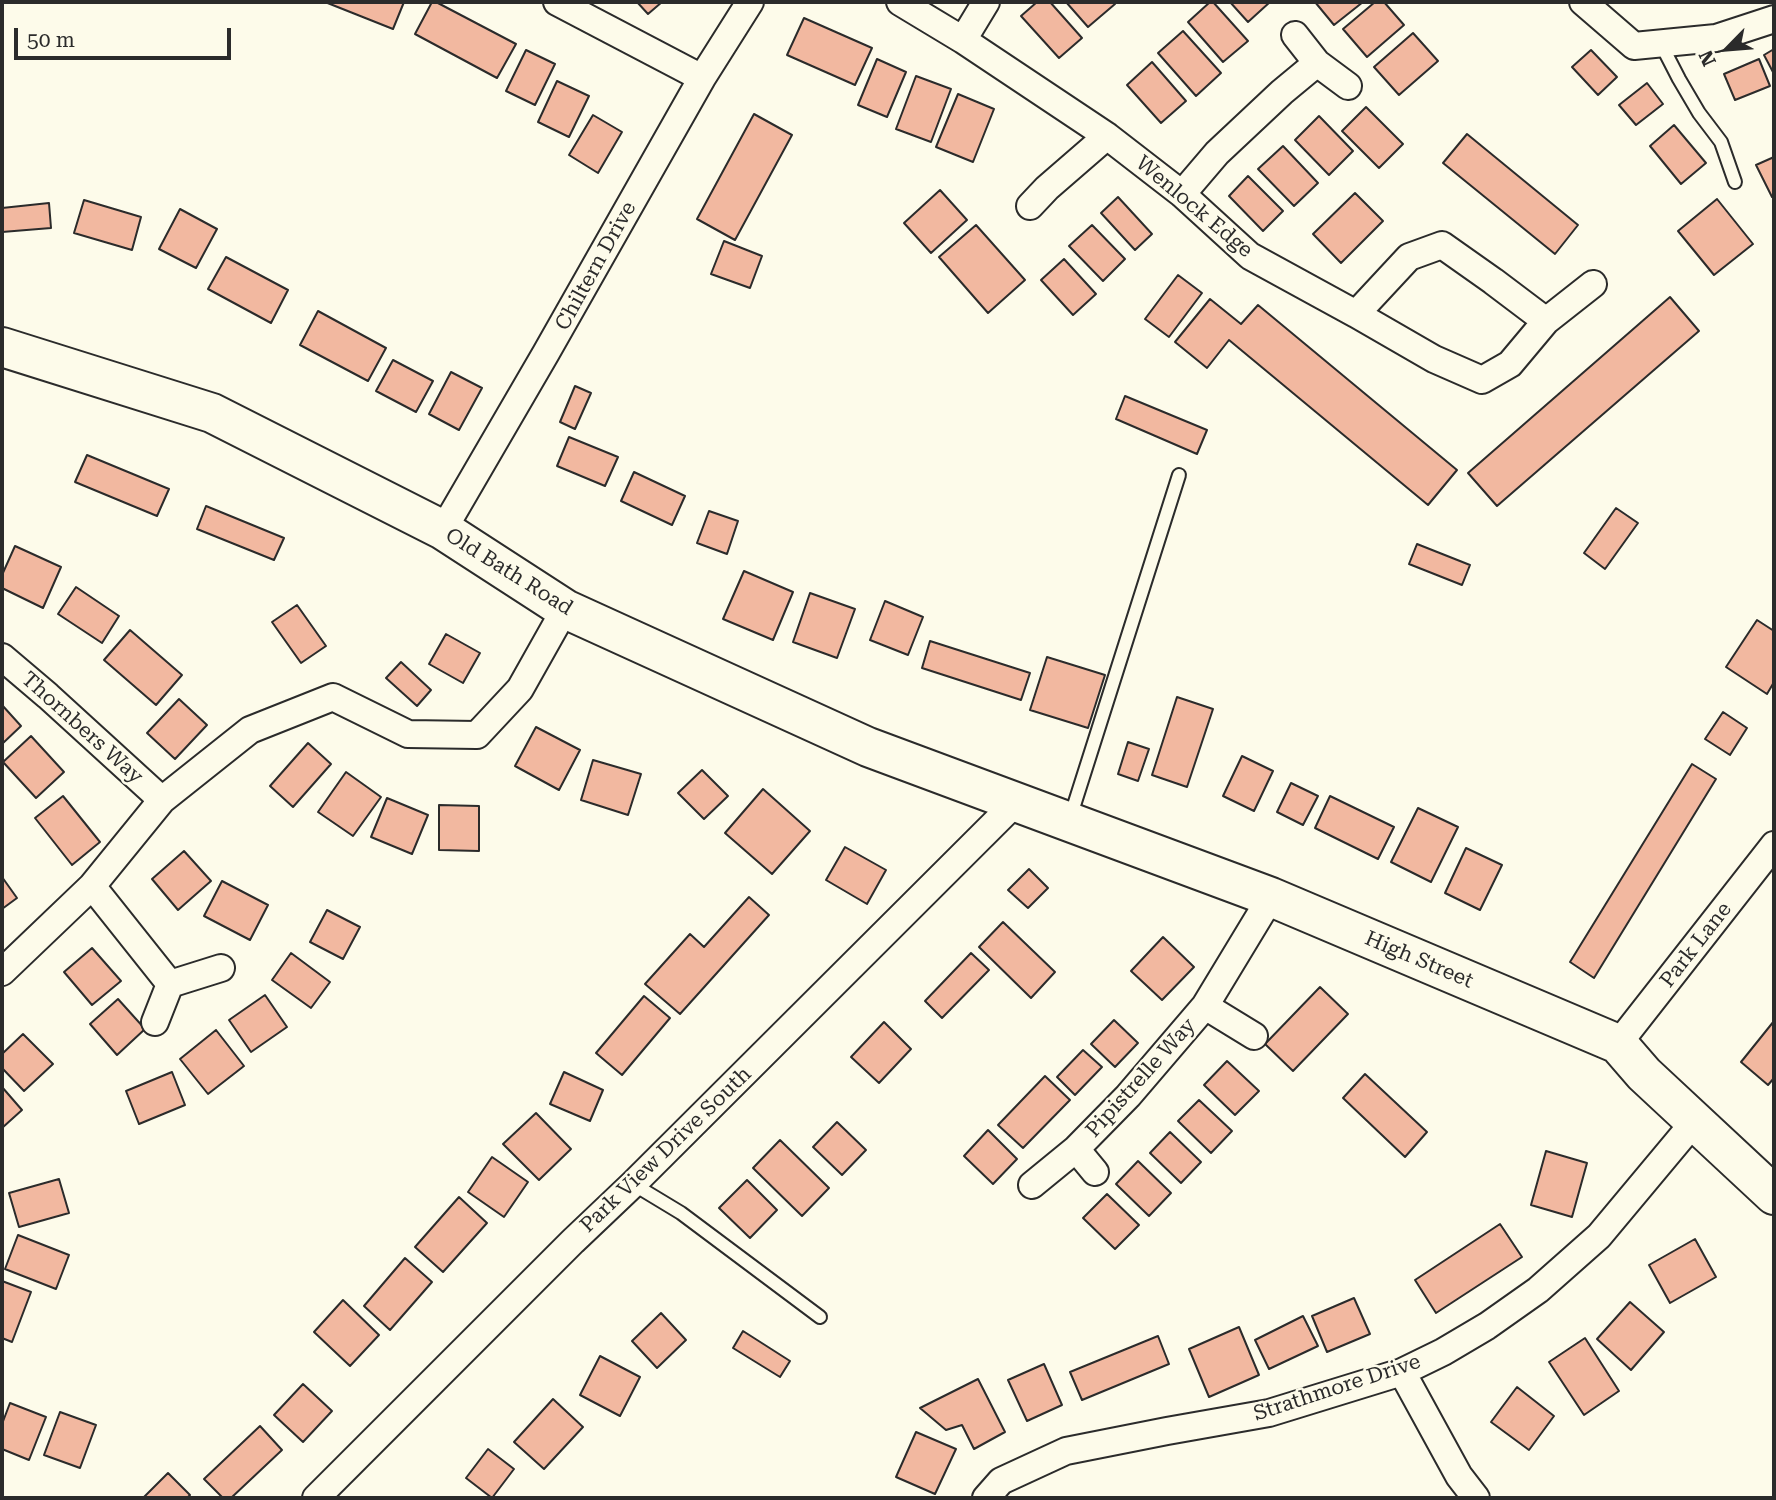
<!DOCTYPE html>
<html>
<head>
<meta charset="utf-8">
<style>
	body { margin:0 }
	#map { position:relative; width:1776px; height:1500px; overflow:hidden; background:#fdfbea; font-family:"Roboto Serif",serif }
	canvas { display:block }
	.frame { position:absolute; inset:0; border:4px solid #2b2b2b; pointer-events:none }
	.north { position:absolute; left:1692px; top:14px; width:70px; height:70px; -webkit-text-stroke:5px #fdfbea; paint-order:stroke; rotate:245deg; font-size:19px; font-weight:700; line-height:28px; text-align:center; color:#2b2b2b }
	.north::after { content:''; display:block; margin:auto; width:24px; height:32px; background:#2b2b2b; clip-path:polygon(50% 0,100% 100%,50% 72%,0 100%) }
	.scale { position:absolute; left:14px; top:28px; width:217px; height:32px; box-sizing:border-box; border:4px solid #2b2b2b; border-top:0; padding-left:9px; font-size:21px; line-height:24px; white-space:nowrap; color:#2b2b2b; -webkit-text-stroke:5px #fdfbea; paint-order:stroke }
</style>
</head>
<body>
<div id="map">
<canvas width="1776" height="1500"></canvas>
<div class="frame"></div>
<div class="north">N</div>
<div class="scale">50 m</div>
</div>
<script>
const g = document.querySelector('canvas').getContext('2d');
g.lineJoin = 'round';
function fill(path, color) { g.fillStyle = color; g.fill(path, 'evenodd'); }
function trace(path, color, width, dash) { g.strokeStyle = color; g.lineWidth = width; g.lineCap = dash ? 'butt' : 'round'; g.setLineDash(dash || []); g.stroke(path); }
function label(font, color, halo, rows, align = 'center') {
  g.font = font + ' "Roboto Serif",serif'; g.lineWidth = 5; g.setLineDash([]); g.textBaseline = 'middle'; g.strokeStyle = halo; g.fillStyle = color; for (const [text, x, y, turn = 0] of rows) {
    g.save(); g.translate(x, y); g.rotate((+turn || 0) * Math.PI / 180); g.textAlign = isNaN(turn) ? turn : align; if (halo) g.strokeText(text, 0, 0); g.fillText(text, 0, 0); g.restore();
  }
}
const building = new Path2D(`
	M 325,2 L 404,2 L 393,29 Z
	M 432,2 L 436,2 L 516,44 L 497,78 L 415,34 Z
	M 637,2 L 662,2 L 648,14 Z
	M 1037,2 L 1050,2 L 1082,38 L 1059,58 L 1021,16 Z
	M 1066,2 L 1113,2 L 1115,4 L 1088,27 Z
	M 1210,2 L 1213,2 L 1248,41 L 1223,62 L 1188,22 Z
	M 1230,2 L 1270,2 L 1248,22 Z
	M 1315,2 L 1363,2 L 1334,25 Z
	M 1375,2 L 1384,2 L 1404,25 L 1367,57 L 1343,29 Z
	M 804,18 L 872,48 L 855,85 L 787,55 Z
	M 1183,31 L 1221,73 L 1196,96 L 1158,53 Z
	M 1413,33 L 1438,61 L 1399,95 L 1374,67 Z
	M 1774,49 L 1774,74 L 1764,55 Z
	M 526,50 L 555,64 L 535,105 L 506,91 Z
	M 1591,50 L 1617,77 L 1598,95 L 1572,67 Z
	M 877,59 L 906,72 L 887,117 L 858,105 Z
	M 1759,59 L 1770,86 L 1735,100 L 1724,74 Z
	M 1152,62 L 1186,101 L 1161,123 L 1127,85 Z
	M 916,76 L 951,89 L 931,142 L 896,129 Z
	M 557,81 L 589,96 L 569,137 L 538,122 Z
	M 1647,83 L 1663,104 L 1636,125 L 1619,105 Z
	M 958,94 L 994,109 L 973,162 L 936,147 Z
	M 1366,107 L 1403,144 L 1379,168 L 1342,131 Z
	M 754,114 L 792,135 L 735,240 L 697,219 Z
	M 593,115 L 622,132 L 598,173 L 569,155 Z
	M 1319,116 L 1353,151 L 1329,175 L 1295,140 Z
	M 1674,125 L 1706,163 L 1681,184 L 1650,146 Z
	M 1467,134 L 1578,225 L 1555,254 L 1443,163 Z
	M 1283,146 L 1318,183 L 1294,206 L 1258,169 Z
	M 1774,157 L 1774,196 L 1772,197 L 1756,165 Z
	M 1248,176 L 1283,211 L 1263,231 L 1229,196 Z
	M 940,190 L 967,220 L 931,253 L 904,223 Z
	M 1355,193 L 1383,221 L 1341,263 L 1313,234 Z
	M 1118,197 L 1152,234 L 1135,250 L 1101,213 Z
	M 1717,199 L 1753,244 L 1714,275 L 1678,231 Z
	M 84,200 L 141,217 L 132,250 L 74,233 Z
	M 49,203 L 51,228 L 2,232 L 2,208 Z
	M 180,209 L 217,229 L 196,268 L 159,249 Z
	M 976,225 L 1025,280 L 988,313 L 939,257 Z
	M 1092,225 L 1125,259 L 1103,281 L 1069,246 Z
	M 724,241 L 762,256 L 750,288 L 711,274 Z
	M 226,257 L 288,290 L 271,323 L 208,289 Z
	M 1064,259 L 1096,294 L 1073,315 L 1041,280 Z
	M 1178,275 L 1202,293 L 1169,337 L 1145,319 Z
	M 1670,297 L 1699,331 L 1497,506 L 1468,473 Z
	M 1210,299 L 1241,324 L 1258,305 L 1457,470 L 1428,505 L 1229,340 L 1207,368 L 1175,342 Z
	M 318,311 L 386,348 L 368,381 L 300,345 Z
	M 393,360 L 433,381 L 416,412 L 376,391 Z
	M 451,372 L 482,388 L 459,430 L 429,414 Z
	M 575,386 L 591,393 L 575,429 L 560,422 Z
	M 1125,396 L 1207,430 L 1197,454 L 1116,419 Z
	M 569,437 L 618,457 L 605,486 L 557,466 Z
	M 87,455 L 169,489 L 157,516 L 75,482 Z
	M 634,472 L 685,496 L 672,525 L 621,501 Z
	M 206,506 L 284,538 L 274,560 L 197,529 Z
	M 1616,508 L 1638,523 L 1605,569 L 1584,553 Z
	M 709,511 L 738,521 L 727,554 L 697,543 Z
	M 1417,544 L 1470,565 L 1462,585 L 1409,564 Z
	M 15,546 L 61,567 L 43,608 L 2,588 L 2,575 Z
	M 744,571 L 793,592 L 773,640 L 723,619 Z
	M 76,587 L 119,616 L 102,643 L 58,614 Z
	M 810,593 L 855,609 L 837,658 L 793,642 Z
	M 885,601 L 923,617 L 908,655 L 870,640 Z
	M 297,605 L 326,646 L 301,663 L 272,622 Z
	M 1757,620 L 1774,631 L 1774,682 L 1767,694 L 1726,667 Z
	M 130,630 L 182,675 L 156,705 L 104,660 Z
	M 446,634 L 480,653 L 463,683 L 429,664 Z
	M 930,641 L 1030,673 L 1021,700 L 922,668 Z
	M 1047,657 L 1105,675 L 1088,728 L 1030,710 Z
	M 401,662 L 431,690 L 417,706 L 386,678 Z
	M 1177,697 L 1213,709 L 1187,787 L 1152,775 Z
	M 179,699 L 207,725 L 175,759 L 147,733 Z
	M 2,705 L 21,726 L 2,744 Z
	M 1723,712 L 1747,728 L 1730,755 L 1705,739 Z
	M 536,727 L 580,750 L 559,790 L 515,766 Z
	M 31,736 L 64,772 L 36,798 L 3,762 Z
	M 1128,742 L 1149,749 L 1138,781 L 1118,774 Z
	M 308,743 L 331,764 L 293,807 L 270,786 Z
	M 1242,756 L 1273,771 L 1254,811 L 1223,796 Z
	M 593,760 L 641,774 L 628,815 L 581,800 Z
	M 1692,764 L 1716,779 L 1594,978 L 1570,962 Z
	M 702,770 L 728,796 L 704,819 L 678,793 Z
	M 346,772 L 381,797 L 353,836 L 318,812 Z
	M 1291,783 L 1318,796 L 1303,825 L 1277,812 Z
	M 763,789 L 810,831 L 772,874 L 725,833 Z
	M 63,796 L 100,842 L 72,865 L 35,818 Z
	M 1330,796 L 1394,827 L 1378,859 L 1315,828 Z
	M 387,798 L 428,815 L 412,854 L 371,837 Z
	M 439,805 L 479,806 L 479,851 L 439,850 Z
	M 1418,808 L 1458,827 L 1431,882 L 1391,862 Z
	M 845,847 L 886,870 L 867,904 L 826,880 Z
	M 1466,848 L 1502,865 L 1480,910 L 1445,893 Z
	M 184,851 L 211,881 L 178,910 L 152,879 Z
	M 1029,869 L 1048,888 L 1028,908 L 1008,890 Z
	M 2,877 L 17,898 L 2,909 Z
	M 222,881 L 268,905 L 250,940 L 204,916 Z
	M 749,897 L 769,915 L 680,1014 L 645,984 L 690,934 L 704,947 Z
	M 327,910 L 360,927 L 343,959 L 310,942 Z
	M 1003,922 L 1055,972 L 1031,998 L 979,947 Z
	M 1163,937 L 1194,967 L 1162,1000 L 1131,971 Z
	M 92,948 L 121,981 L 92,1005 L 64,972 Z
	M 291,953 L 330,982 L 311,1008 L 272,980 Z
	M 971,953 L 989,970 L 942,1018 L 925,1001 Z
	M 1320,987 L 1348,1014 L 1293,1071 L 1265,1044 Z
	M 265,995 L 287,1027 L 251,1052 L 229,1020 Z
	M 644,996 L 670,1018 L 622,1075 L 596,1053 Z
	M 118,999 L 145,1029 L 117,1055 L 90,1024 Z
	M 1114,1020 L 1138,1043 L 1115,1067 L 1091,1044 Z
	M 1774,1021 L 1774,1078 L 1768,1085 L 1741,1062 Z
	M 884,1022 L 911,1049 L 879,1083 L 851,1057 Z
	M 216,1030 L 244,1066 L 208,1094 L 180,1059 Z
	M 23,1034 L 53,1064 L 24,1091 L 2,1068 L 2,1054 Z
	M 1083,1050 L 1102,1067 L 1075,1095 L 1057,1077 Z
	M 1227,1061 L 1259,1091 L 1235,1115 L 1204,1085 Z
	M 172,1072 L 185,1105 L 139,1124 L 126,1091 Z
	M 564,1072 L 603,1090 L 590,1121 L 550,1104 Z
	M 1365,1074 L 1427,1132 L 1405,1157 L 1343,1098 Z
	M 1045,1076 L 1070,1100 L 1023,1148 L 998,1125 Z
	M 2,1087 L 22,1110 L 2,1128 Z
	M 1199,1100 L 1232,1131 L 1211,1153 L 1178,1121 Z
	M 536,1113 L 571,1149 L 539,1180 L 503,1144 Z
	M 837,1122 L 866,1150 L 842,1175 L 813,1147 Z
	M 988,1130 L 1017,1159 L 993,1184 L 964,1156 Z
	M 1170,1132 L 1201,1162 L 1181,1183 L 1150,1153 Z
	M 780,1140 L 829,1188 L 802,1216 L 753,1168 Z
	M 1546,1151 L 1587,1163 L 1572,1217 L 1531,1205 Z
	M 492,1157 L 528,1182 L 504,1217 L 468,1192 Z
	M 1138,1161 L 1171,1193 L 1149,1216 L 1116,1184 Z
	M 59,1179 L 69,1213 L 19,1227 L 9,1193 Z
	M 747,1180 L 777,1210 L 750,1238 L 719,1208 Z
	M 1107,1194 L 1139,1225 L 1115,1249 L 1083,1218 Z
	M 459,1197 L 487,1223 L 443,1272 L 415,1247 Z
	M 1500,1224 L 1522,1257 L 1436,1313 L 1415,1280 Z
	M 18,1235 L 69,1255 L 56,1289 L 5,1269 Z
	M 1695,1239 L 1716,1277 L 1670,1303 L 1649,1265 Z
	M 405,1258 L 432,1282 L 390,1330 L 364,1306 Z
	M 2,1281 L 31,1292 L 12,1342 L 2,1338 Z
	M 1354,1298 L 1370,1334 L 1327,1352 L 1312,1316 Z
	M 343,1300 L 379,1335 L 350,1366 L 314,1332 Z
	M 1630,1302 L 1664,1332 L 1631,1370 L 1597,1339 Z
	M 661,1313 L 686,1340 L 657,1368 L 632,1341 Z
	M 1303,1316 L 1318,1346 L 1269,1369 L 1255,1340 Z
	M 1239,1327 L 1259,1375 L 1209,1397 L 1189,1349 Z
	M 743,1331 L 790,1361 L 780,1377 L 733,1348 Z
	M 1158,1336 L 1169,1364 L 1082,1400 L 1070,1372 Z
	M 1585,1338 L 1619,1391 L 1584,1415 L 1549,1362 Z
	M 600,1356 L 640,1377 L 620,1416 L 580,1395 Z
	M 1044,1364 L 1062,1405 L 1027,1421 L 1008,1380 Z
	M 978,1379 L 1005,1432 L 974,1449 L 962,1425 L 946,1430 L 920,1408 Z
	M 303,1384 L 332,1411 L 303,1442 L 274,1415 Z
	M 1517,1387 L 1554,1416 L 1529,1450 L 1491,1422 Z
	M 553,1399 L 583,1427 L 544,1469 L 514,1442 Z
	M 10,1403 L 46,1417 L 29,1460 L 2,1449 L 2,1424 Z
	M 60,1412 L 96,1425 L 80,1468 L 44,1455 Z
	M 260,1426 L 282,1450 L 231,1498 L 223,1498 L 204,1479 Z
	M 916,1432 L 956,1449 L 935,1494 L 896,1477 Z
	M 488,1449 L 514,1469 L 492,1498 L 466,1478 Z
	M 168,1473 L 190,1495 L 187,1498 L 143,1498 Z`);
fill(building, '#f2b8a0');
trace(building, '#2b2b2b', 2);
const lane = new Path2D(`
	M 1661,44 L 1679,79 L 1699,113 L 1721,142 L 1735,182
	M 1070,818 L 1179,475
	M 633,1184 L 681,1213 L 820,1317`);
const street = new Path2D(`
	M 557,2 L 702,78
	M 900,2 L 963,40 L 1107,136 L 1182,194 L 1250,256 L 1356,314 L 1409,257 L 1442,245 L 1493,281 L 1546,321 L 1593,284
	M 1583,2 L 1634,46 L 1716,38 L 1774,19
	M 963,40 L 986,2
	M 1317,63 L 1348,86
	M 1182,194 L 1217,153 L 1282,92 L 1317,63 L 1295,35
	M 1030,206 L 1047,188 L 1107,136
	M 1356,314 L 1434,359 L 1482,380 L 1510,364 L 1546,321
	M 443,530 L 546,353 L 702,78 L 750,2
	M 2,657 L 48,696 L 162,800
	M 92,886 L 170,984 L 155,1022
	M 2,972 L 92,886 L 162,800 L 250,730 L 333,697 L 408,734 L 477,735 L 520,689 L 565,609
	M 170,984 L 221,968
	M 1205,1006 L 1254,1036
	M 1618,1044 L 1774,845
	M 1076,1149 L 1095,1172
	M 1032,1185 L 1076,1149 L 1128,1096 L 1205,1006 L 1271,897
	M 1402,1372 L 1459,1476 L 1476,1498
	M 316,1498 L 573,1241 L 633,1184 L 1016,802
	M 986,1498 L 1001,1481 L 1066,1451 L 1167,1431 L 1269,1413 L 1402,1372 L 1443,1352 L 1487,1326 L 1538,1290 L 1599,1236 L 1695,1121`);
const primary = new Path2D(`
	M 2,347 L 212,413 L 443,530 L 565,609 L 868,747 L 1271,897 L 1618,1044 L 1644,1074 L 1774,1195`);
trace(lane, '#2b2b2b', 16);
trace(street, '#2b2b2b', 30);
trace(primary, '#2b2b2b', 42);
trace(lane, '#fdfbea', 12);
trace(street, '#fdfbea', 26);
trace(primary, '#fdfbea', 38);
label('21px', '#2b2b2b', '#fdfbea', [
	["Wenlock Edge",1194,207,40],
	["Chiltern Drive",596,266,-61],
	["Old Bath Road",509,572,32],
	["Thornbers Way",82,728,42],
	["Park Lane",1696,945,-52],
	["High Street",1419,960,23],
	["Pipistrelle Way",1141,1078,-48],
	["Park View Drive South",666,1150,-44],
	["Strathmore Drive",1337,1388,-18]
]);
</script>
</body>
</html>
